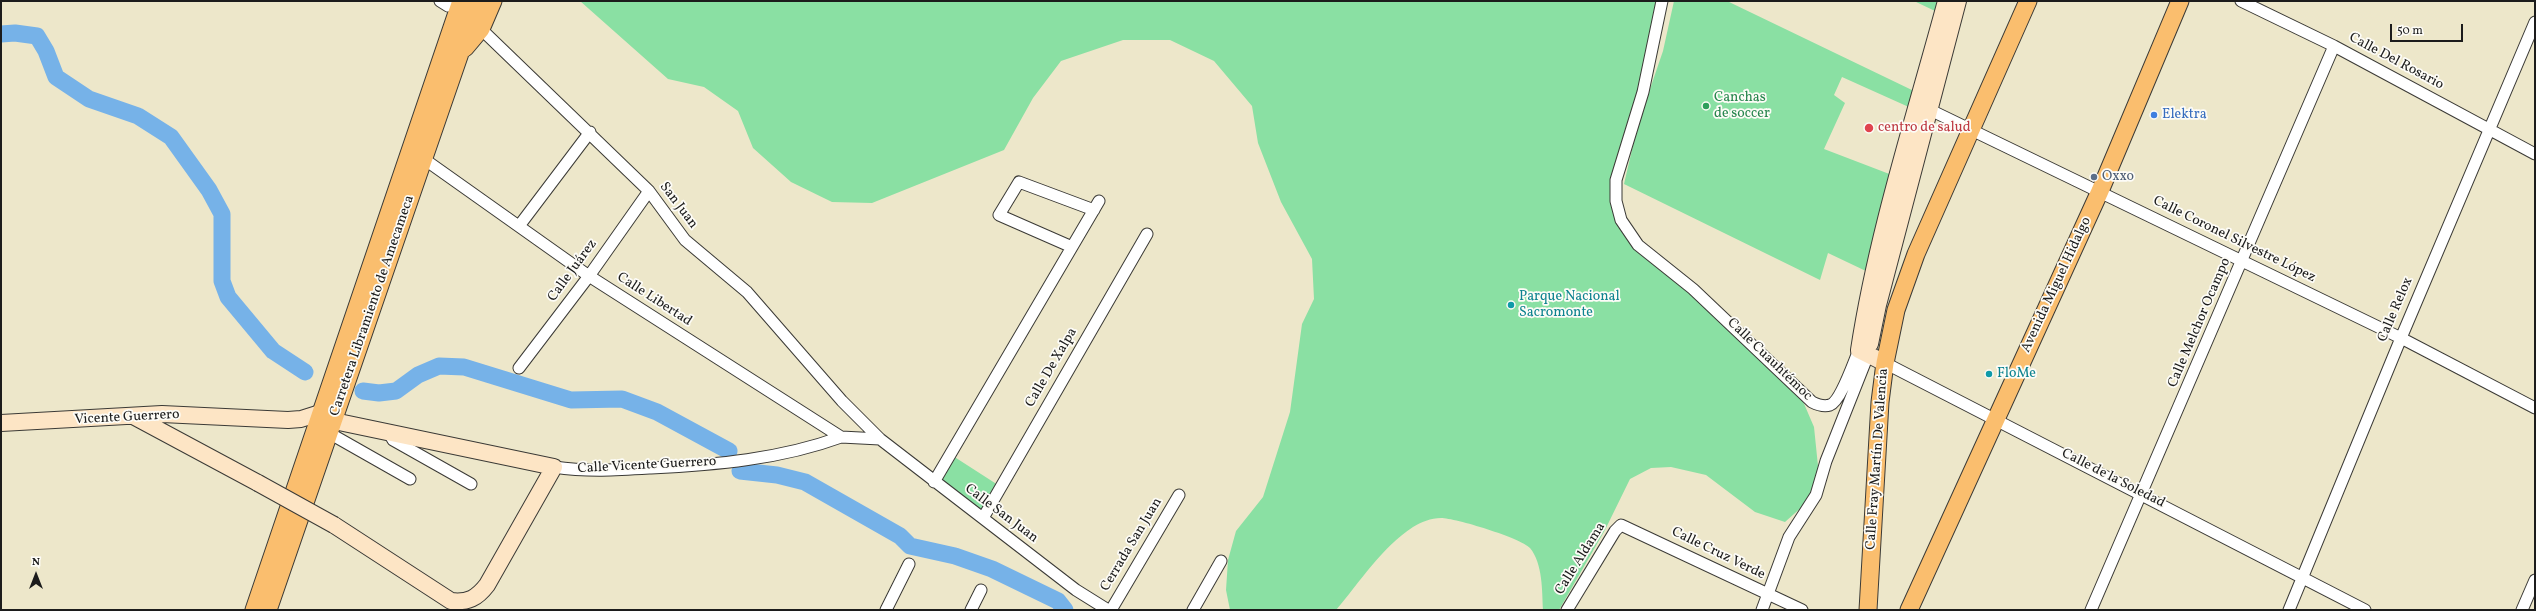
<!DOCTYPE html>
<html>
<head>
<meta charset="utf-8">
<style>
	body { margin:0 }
	#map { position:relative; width:2536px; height:611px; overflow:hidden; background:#ede7ca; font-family:Vollkorn,serif }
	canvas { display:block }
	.frame { position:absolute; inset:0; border:2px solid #1c1c1c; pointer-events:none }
	.north { position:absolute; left:16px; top:555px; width:40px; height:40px; -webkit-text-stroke:3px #fdfcf7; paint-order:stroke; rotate:0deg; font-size:11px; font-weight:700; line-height:16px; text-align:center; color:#1c1c1c }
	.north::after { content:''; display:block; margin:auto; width:14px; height:18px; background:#1c1c1c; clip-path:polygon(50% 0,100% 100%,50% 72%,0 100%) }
	.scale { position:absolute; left:2390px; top:24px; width:73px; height:18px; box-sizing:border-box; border:2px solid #1c1c1c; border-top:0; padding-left:5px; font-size:12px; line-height:14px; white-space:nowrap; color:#1c1c1c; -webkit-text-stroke:3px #fdfcf7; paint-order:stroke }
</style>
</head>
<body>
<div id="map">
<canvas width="2536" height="611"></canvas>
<div class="frame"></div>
<div class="north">N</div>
<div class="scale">50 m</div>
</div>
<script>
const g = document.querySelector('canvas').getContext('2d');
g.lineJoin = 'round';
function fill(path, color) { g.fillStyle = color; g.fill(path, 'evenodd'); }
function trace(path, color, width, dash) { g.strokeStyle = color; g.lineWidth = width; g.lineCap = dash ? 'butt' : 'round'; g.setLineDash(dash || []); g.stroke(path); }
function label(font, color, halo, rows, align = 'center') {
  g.font = font + ' Vollkorn,serif'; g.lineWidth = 3.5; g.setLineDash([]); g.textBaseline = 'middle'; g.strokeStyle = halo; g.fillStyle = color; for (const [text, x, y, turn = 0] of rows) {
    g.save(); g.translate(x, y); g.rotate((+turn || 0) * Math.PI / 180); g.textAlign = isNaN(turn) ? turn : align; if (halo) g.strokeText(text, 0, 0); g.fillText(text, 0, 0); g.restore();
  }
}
fill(new Path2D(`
	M 580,1 L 1667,1 L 1658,50 L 1630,132 L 1619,183 L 1623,221 L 1676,278 L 1802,399 L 1814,427 L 1818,466 L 1816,488 L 1813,497 L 1785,522 L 1755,512 L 1706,475 L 1671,467 L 1651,468 L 1630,479 L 1605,530 L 1559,610 L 1543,610 C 1542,591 1543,564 1530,548 C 1521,538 1455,518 1441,518 C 1431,518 1421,522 1413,527 C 1382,547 1360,582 1336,610 L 1230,610 L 1226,590 L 1228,560 L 1236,531 L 1263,497 L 1290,412 L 1302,324 L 1314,299 L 1312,259 L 1281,202 L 1258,143 L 1252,106 L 1214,61 L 1170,40 L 1123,40 L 1061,61 L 1033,98 L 1004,150 L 872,203 L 832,202 L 791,182 L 753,148 L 738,111 L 704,87 L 668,79 Z
	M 1674,1 L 1727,1 L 1914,91 L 1911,108 L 1842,77 L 1834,95 L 1845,103 L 1824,149 L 1892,175 L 1868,272 L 1828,253 L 1820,280 L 1624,184 L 1638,124 L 1663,51 Z
	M 1914,1 L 1937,1 L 1935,11 Z
	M 953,456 L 998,485 L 983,513 L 939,479 Z`), '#8ae0a3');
trace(new Path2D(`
	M 1,34 L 15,33 L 37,36 L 46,51 L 56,77 L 89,99 L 138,116 L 171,137 L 209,190 L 222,214 L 222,281 L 228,297 L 273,351 L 305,372
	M 363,391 L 379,393 L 396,391 L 418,375 L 439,366 L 464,367 L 571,400 L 622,399 L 657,412 L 729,451
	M 740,471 L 777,475 L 805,482 L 900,536 L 910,546 L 955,556 L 992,569 L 1058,601 L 1065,610`), '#76b2e8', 17);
const street = new Path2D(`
	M 440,1 L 448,6
	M 1662,1 L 1643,92 L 1616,180 L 1616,201 L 1621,220 L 1638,245 L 1693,289 L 1812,402 C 1818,405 1824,407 1830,405 C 1841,401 1854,361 1859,350
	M 2241,1 L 2334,46 L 2535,154
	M 481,29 L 649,191 L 685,240 L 747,292 L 842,401 L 880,439 L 1076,590 L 1108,610
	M 1924,107 L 2401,338 L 2535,408
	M 424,159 L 589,276 L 841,437 L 880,439
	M 519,226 L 590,132
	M 1072,247 L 999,215 L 1019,182 L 1094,210
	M 1885,363 L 2365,610
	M 519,368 L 589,276 L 649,191
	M 329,433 L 410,479
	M 389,433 L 393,440 L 471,484
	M 554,467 C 587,472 618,470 651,468 C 715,465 781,459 841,437
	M 934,482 L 1099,201
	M 983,518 L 1147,234
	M 886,610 L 909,564
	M 971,610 L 981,590
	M 1111,610 L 1179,495
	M 1193,610 L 1221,561
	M 1567,610 L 1615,531 L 1621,525 L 1802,610
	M 1762,610 L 1789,537 L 1816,495 L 1826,461 L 1868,355
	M 2091,610 L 2334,46
	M 2289,610 L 2401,338 L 2535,22
	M 2522,610 L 2535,580`);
const secondary = new Path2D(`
	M 1870,344 L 1878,305 L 1958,1
	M 1885,363 L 1859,350 C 1877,232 1915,116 1946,1
	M 135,417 L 258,483
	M 334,421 L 554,467 L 487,585 C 477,598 468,603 451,601 L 334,525
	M 1,423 L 162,414 L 288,420 L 301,419 L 323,412`);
const primary = new Path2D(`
	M 465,48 L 481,29 L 493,1
	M 254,610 L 461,1
	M 268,610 L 478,1
	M 1868,610 L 1880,402 L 1885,363 L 1896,310 L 1916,254 L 2028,1
	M 1909,610 L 2100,191 L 2180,1`);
trace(street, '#3b3a36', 13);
trace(secondary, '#3b3a36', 18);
trace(primary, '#3b3a36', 19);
trace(street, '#fff', 11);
trace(secondary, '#fde5c5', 16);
trace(primary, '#fabe6e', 17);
const secondaryBridge = new Path2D(`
	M 258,483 L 334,525`);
trace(secondaryBridge, '#3b3a36', 18, []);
trace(secondaryBridge, '#fde5c5', 16);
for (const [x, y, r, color] of [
	[1706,106,4,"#2e9e5b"],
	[2154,115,4,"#3f7fe0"],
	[1869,128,5,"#e0444e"],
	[2094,177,4,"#5c6f8a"],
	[1511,305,4,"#0f9aa8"],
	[1989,374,4,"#0f9aa8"]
]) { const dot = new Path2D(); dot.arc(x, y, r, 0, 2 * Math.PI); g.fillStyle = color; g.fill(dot); trace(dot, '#fdfcf7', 1.5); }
label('14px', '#1c1c1c', '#fdfcf7', [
	["Calle Del Rosario",2396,62,28],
	["San Juan",678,206,53],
	["Calle Coronel Silvestre López",2234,240,26],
	["Calle Juárez",573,271,-54],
	["Avenida Miguel Hidalgo",2057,285,-65],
	["Calle Libertad",654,300,33],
	["Carretera Libramiento de Amecameca",373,306,-71],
	["Calle Relox",2396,310,-67],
	["Calle Melchor Ocampo",2200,323,-67],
	["Calle Cuauhtémoc",1769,360,44],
	["Calle De Xalpa",1052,368,-60],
	["Vicente Guerrero",127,418,-3],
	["Calle Fray Martín De Valencia",1878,459,-86],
	["Calle Vicente Guerrero",647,466,-3],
	["Calle de la Soledad",2113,479,27],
	["Calle San Juan",1001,514,37],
	["Cerrada San Juan",1132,545,-59],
	["Calle Cruz Verde",1718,554,26],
	["Calle Aldama",1581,559,-58]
]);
label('14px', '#27864d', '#fdfcf7', [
	["Canchas",1714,98],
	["de soccer",1714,114]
], 'left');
label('14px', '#366cbe', '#fdfcf7', [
	["Elektra",2162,115]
], 'left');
label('14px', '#be3a42', '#fdfcf7', [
	["centro de salud",1878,128]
], 'left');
label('14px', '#4e5e75', '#fdfcf7', [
	["Oxxo",2102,177]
], 'left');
label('14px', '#0d838f', '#fdfcf7', [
	["Parque Nacional",1519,297],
	["Sacromonte",1519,313],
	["FloMe",1997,374]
], 'left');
</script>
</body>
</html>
